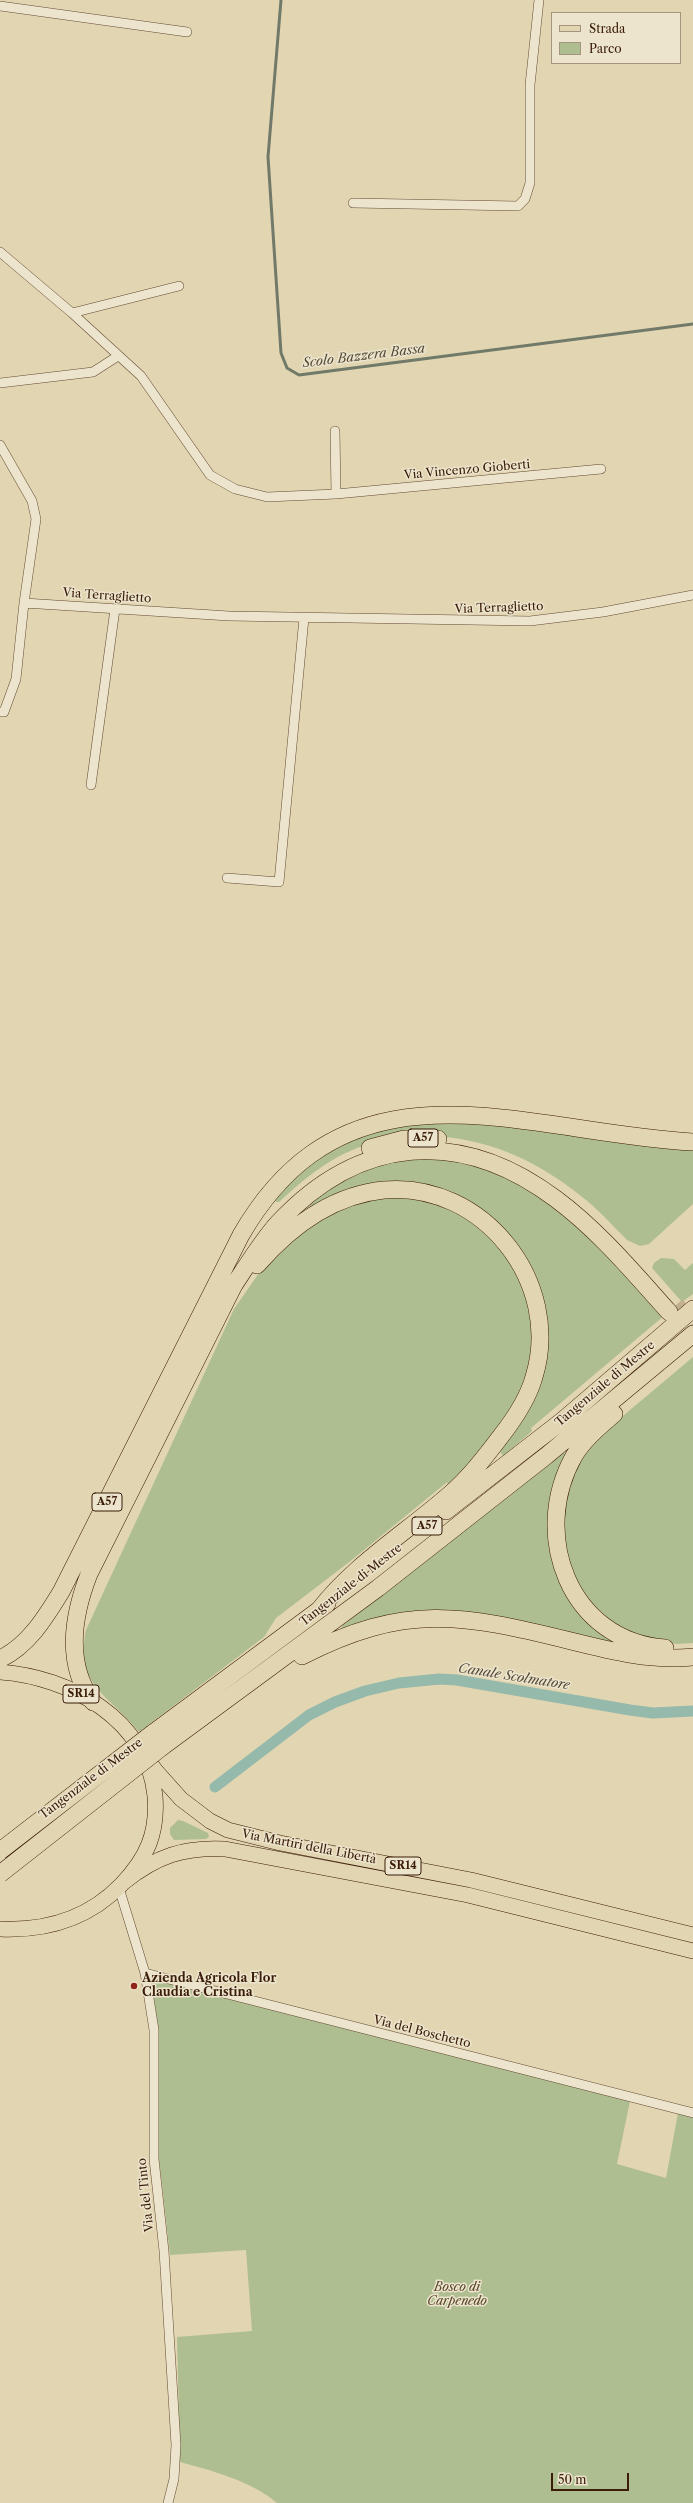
<!DOCTYPE html>
<html>
<head>
<meta charset="utf-8">
<style>
	body { margin:0 }
	#map { position:relative; width:693px; height:2503px; overflow:hidden; background:#e2d5b2; font-family:"Libre Caslon Text",serif }
	canvas { display:block }
	.legend { position:absolute; left:551px; top:12px; width:130px; height:52px; box-sizing:border-box; background:#ece4cd; border:1px solid #a5947e; margin:0; padding:5px 7px; list-style:none; font-size:12px; color:#3a1c08 }
	.legend li { display:flex; align-items:center; gap:8px; height:20px }
	.legend b { width:20px; border:1px solid #a5947e }
	.scale { position:absolute; left:551px; top:2473px; width:78px; height:18px; box-sizing:border-box; border:2px solid #3a1c08; border-top:0; padding-left:5px; font-size:12px; line-height:14px; white-space:nowrap; color:#3a1c08; -webkit-text-stroke:3px #ece4cd; paint-order:stroke }
</style>
</head>
<body>
<div id="map">
<canvas width="693" height="2503"></canvas>
<ul class="legend">
<li><b style="height:5px;background:#e2d5b2"></b>Strada</li>
<li><b style="height:11px;background:#aebe90"></b>Parco</li>
</ul>
<div class="scale">50 m</div>
</div>
<script>
const g = document.querySelector('canvas').getContext('2d');
g.lineJoin = 'round';
function fill(path, color) { g.fillStyle = color; g.fill(path, 'evenodd'); }
function trace(path, color, width, dash) { g.strokeStyle = color; g.lineWidth = width; g.lineCap = dash ? 'butt' : 'round'; g.setLineDash(dash || []); g.stroke(path); }
function label(font, color, halo, rows, align = 'center') {
  g.font = font + ' "Libre Caslon Text",serif'; g.lineWidth = 3; g.setLineDash([]); g.textBaseline = 'middle'; g.strokeStyle = halo; g.fillStyle = color; for (const [text, x, y, turn = 0] of rows) {
    g.save(); g.translate(x, y); g.rotate((+turn || 0) * Math.PI / 180); g.textAlign = isNaN(turn) ? turn : align; if (halo) g.strokeText(text, 0, 0); g.fillText(text, 0, 0); g.restore();
  }
}
fill(new Path2D(`
	M 456,1119 L 693,1145 L 693,1204 L 649,1244 L 640,1246 L 627,1240 C 612,1225 598,1209 581,1196 C 520,1147 448,1123 370,1144 C 335,1153 305,1178 279,1202 L 276,1202 L 273,1196 L 326,1151 L 376,1129 Z
	M 438,1157 L 499,1172 L 561,1208 L 665,1315 L 531,1428 L 532,1431 L 503,1456 L 500,1451 L 535,1388 L 531,1269 L 518,1248 L 423,1187 L 302,1215 L 302,1213 L 320,1196 L 336,1185 L 382,1163 Z
	M 401,1193 L 464,1210 L 522,1272 L 536,1354 L 509,1420 L 453,1484 L 446,1483 L 348,1563 L 276,1618 L 264,1637 L 139,1732 C 110,1695 74,1686 86,1630 L 234,1309 L 259,1273 L 285,1244 L 336,1207 Z
	M 661,1258 L 674,1259 L 685,1270 L 693,1263 L 693,1294 L 682,1302 L 652,1268 L 654,1263 Z
	M 693,1357 L 693,1643 L 677,1644 L 646,1639 L 616,1625 L 590,1602 L 568,1566 L 561,1519 L 574,1470 L 592,1442 Z
	M 564,1453 L 567,1454 L 555,1493 L 577,1602 L 671,1656 L 509,1623 L 342,1630 L 342,1626 Z
	M 178,1820 L 183,1821 L 208,1833 L 209,1837 L 206,1839 L 174,1840 L 170,1834 L 170,1828 Z
	M 151,1978 L 630,2101 L 617,2164 L 666,2178 L 678,2113 L 693,2117 L 693,2503 L 277,2503 C 251,2481 213,2471 180,2462 L 177,2337 L 252,2331 L 246,2250 L 170,2255 L 159,2159 L 158,2029 Z`), '#aebe90');
trace(new Path2D(`
	M 281,0 L 268,157 L 281,353 L 287,368 L 299,375 L 693,324`), '#717a69', 3);
trace(new Path2D(`
	M 215,1787 L 309,1715 L 335,1702 L 365,1691 L 399,1683 L 439,1679 L 457,1680 L 630,1710 L 653,1713 L 693,1711`), '#95b9aa', 11);
trace(new Path2D(`
	M 676,1305 L 693,1325`), '#c0b090', 17, [17, 8]);
const street = new Path2D(`
	M 0,6 L 187,32
	M 353,203 L 518,206 L 525,199 L 530,183 L 530,85 L 539,0
	M 0,252 L 72,313 L 141,376 L 210,475 L 235,489 L 267,497 L 336,494 L 601,469
	M 72,313 L 179,286
	M 0,383 L 93,372 L 118,356
	M 335,431 L 336,494
	M 0,445 L 32,501 L 36,519 L 24,603
	M 0,712 L 4,712 L 16,679 L 24,603 L 229,616 L 530,621 L 603,612 L 693,595
	M 91,785 L 115,609
	M 227,878 L 279,882 L 304,618
	M 119,1888 L 145,1973 L 154,2030 L 154,2159 L 164,2251 L 176,2445 L 174,2479 L 168,2503
	M 145,1973 L 693,2113`);
const primary = new Path2D(`
	M 0,1672 C 70,1677 147,1719 155,1796 C 158,1833 147,1858 121,1885 C 88,1919 47,1931 0,1929
	M 141,1751 L 156,1771 L 181,1799 L 210,1821 L 228,1830 L 280,1843 L 471,1880 L 693,1935
	M 124,1882 C 157,1856 183,1847 225,1849 L 468,1895 L 693,1951`);
const highway = new Path2D(`
	M 370,1148 L 404,1139 L 438,1139
	M 257,1265 C 290,1227 333,1195 384,1190 C 483,1181 563,1283 534,1377 C 528,1399 515,1418 501,1436 C 485,1457 469,1478 449,1495 C 404,1534 355,1564 319,1610
	M 614,1414 C 599,1427 584,1439 574,1456 C 530,1534 569,1641 665,1648
	M 446,1511 L 562,1421 L 693,1309
	M 302,1656 C 405,1603 462,1614 571,1641 C 611,1651 651,1661 693,1657
	M 0,1659 C 28,1646 45,1618 61,1592 L 241,1235 C 349,1048 524,1133 693,1142
	M 93,1702 C 65,1664 73,1615 89,1574 L 234,1285 C 248,1264 261,1242 278,1223 C 359,1136 460,1127 556,1199 C 599,1231 633,1272 669,1312
	M 153,1733 L 327,1604
	M 162,1747 L 378,1588 L 546,1456 L 693,1334`);
trace(street, '#644a32', 10);
trace(primary, '#3a1c08', 16);
trace(highway, '#3a1c08', 18);
trace(street, '#ece4cd', 9);
trace(primary, '#e2d5b2', 15);
trace(highway, '#e2d5b2', 17);
const highwayBridge = new Path2D(`
	M 0,1851 L 153,1733
	M 0,1874 L 162,1747`);
trace(highwayBridge, '#3a1c08', 18, []);
trace(highwayBridge, '#e2d5b2', 17);
for (const [x, y, r, color] of [
	[134,1986,4,"#8f2418"]
]) { const dot = new Path2D(); dot.arc(x, y, r, 0, 2 * Math.PI); g.fillStyle = color; g.fill(dot); trace(dot, '#ece4cd', 1.5); }
for (const [x, y, w] of [
	[423,1138,30],
	[107,1502,30],
	[427,1526,30],
	[81,1694,36],
	[403,1866,36]
]) { const box = new Path2D(); box.roundRect(x - w / 2, y - 9, w, 18, 3); g.fillStyle = '#ece4cd'; g.fill(box); trace(box, '#3a1c08', 1); }
label('bold 11px', '#3a1c08', null, [
	["A57",423,1138],
	["A57",107,1502],
	["A57",427,1526],
	["SR14",81,1694],
	["SR14",403,1866]
]);
label('12px', '#3a1c08', '#ece4cd', [
	["Via Vincenzo Gioberti",467,470,-5],
	["Via Terraglietto",107,596,4],
	["Via Terraglietto",499,608,-2],
	["Tangenziale di Mestre",605,1384,-40],
	["Tangenziale di Mestre",351,1585,-38],
	["Tangenziale di Mestre",91,1779,-37],
	["Via Martiri della Libertà",309,1847,11],
	["Via del Boschetto",422,2032,14],
	["Via del Tinto",146,2195,-96]
]);
label('bold 12px', '#3a1c08', '#ece4cd', [
	["Azienda Agricola Flor",142,1979],
	["Claudia e Cristina",142,1993]
], 'left');
label('italic 12px', '#57442a', '#ece4cd', [
	["Bosco di",457,2288],
	["Carpenedo",457,2302]
]);
label('italic 13px', '#554b39', '#ece4cd', [
	["Scolo Bazzera Bassa",364,356,-7],
	["Canale Scolmatore",514,1677,9]
]);
</script>
</body>
</html>
